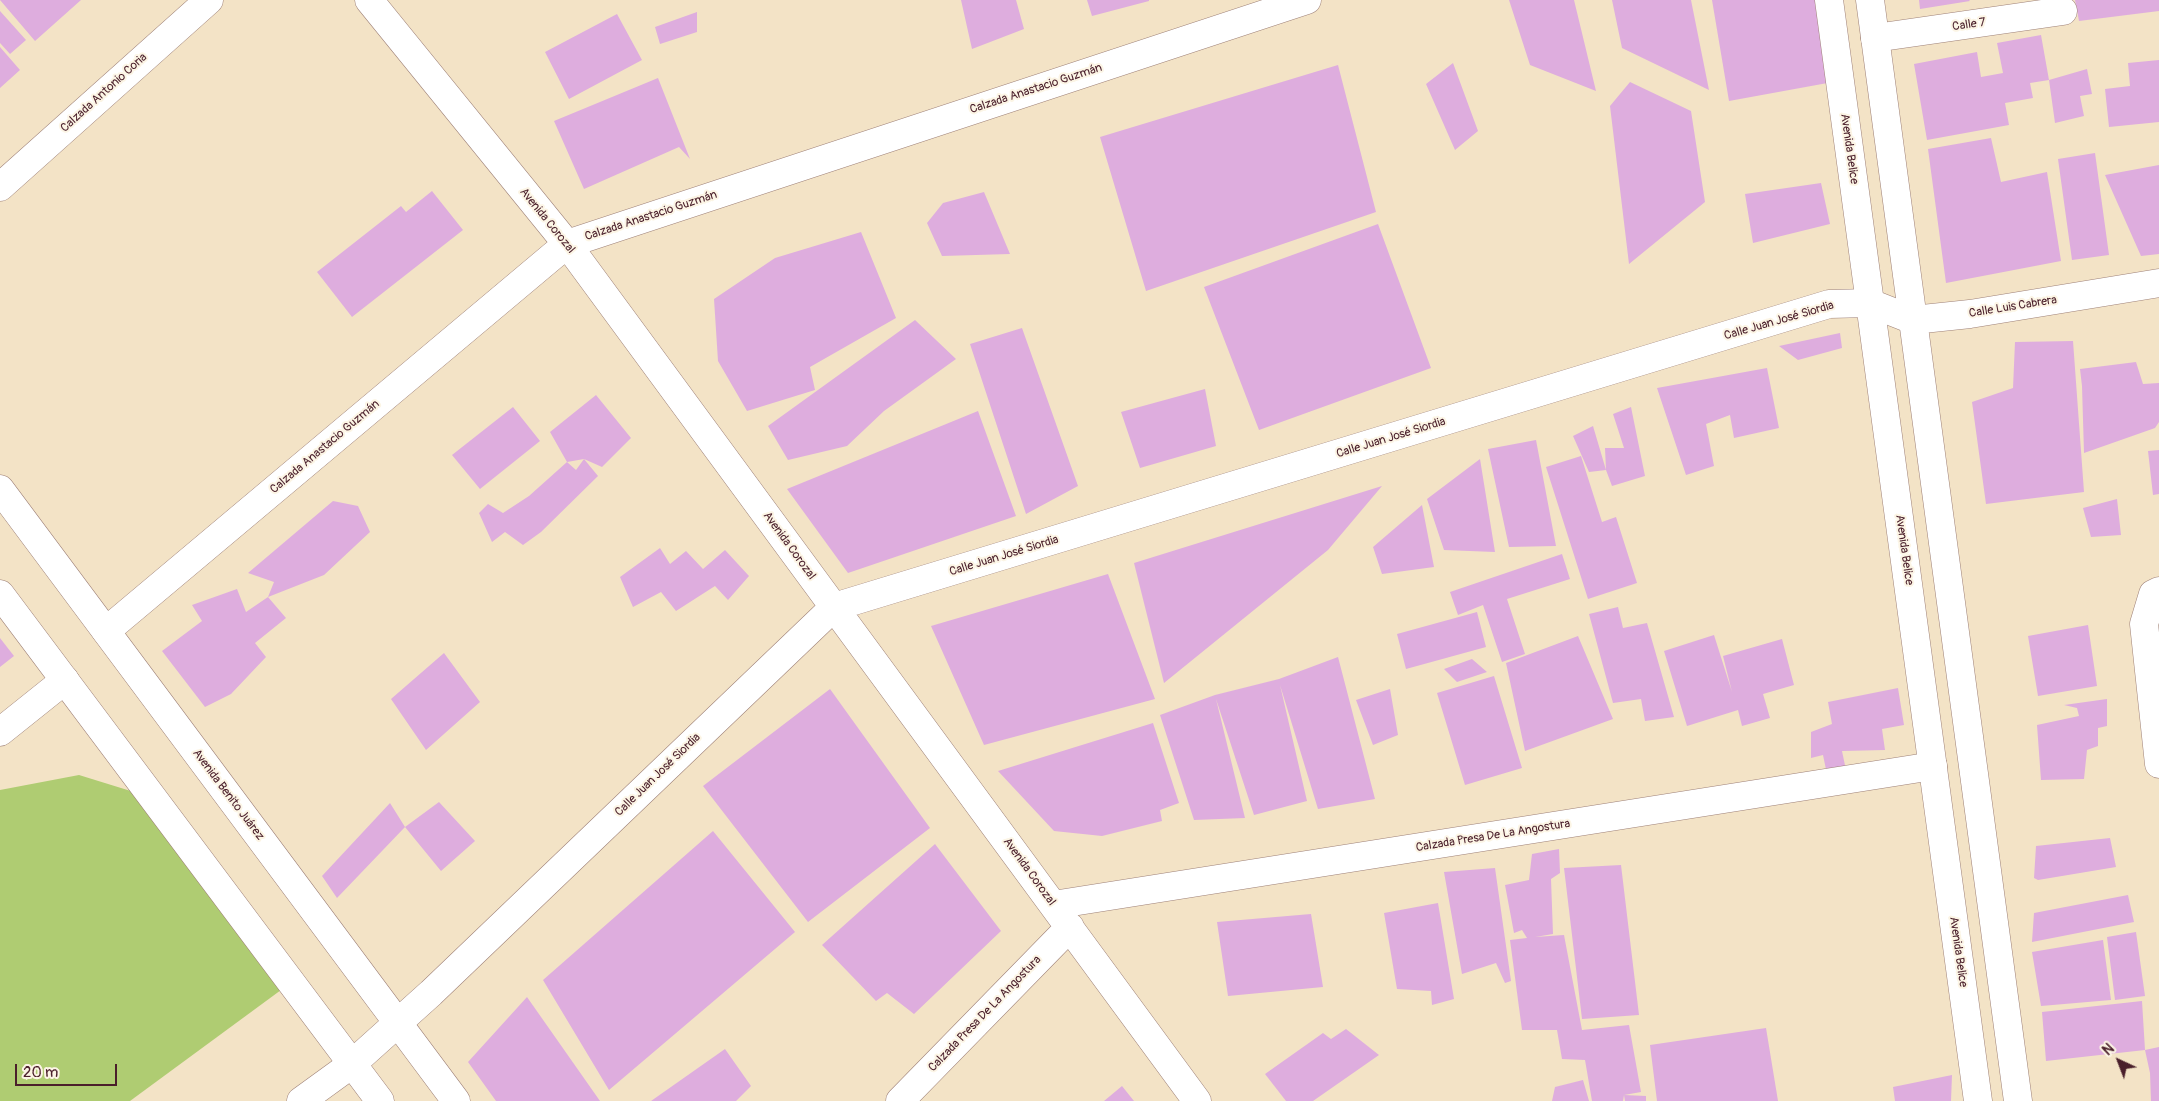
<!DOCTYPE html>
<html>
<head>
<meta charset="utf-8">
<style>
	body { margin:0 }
	#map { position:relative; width:2159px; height:1101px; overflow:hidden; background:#f3e3c6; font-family:Pangolin,sans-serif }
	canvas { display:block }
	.north { position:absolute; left:2094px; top:1036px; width:50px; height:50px; -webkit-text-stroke:4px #fcf5e5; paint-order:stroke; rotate:317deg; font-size:14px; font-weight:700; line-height:20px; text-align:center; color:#4a1f2b }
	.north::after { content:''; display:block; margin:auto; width:18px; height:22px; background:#4a1f2b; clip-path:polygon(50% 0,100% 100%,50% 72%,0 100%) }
	.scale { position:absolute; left:15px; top:1064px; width:102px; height:22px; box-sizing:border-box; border:2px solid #4a1f2b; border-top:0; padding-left:6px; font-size:15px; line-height:18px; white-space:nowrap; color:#4a1f2b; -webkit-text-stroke:4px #fcf5e5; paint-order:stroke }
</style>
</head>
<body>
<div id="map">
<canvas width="2159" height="1101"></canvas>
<div class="north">N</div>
<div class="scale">20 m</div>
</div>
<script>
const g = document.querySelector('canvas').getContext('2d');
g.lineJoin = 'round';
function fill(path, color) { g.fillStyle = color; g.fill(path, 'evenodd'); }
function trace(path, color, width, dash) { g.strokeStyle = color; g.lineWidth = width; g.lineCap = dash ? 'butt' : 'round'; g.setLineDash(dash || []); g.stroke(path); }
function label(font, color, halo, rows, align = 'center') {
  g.font = font + ' Pangolin,sans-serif'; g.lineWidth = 4; g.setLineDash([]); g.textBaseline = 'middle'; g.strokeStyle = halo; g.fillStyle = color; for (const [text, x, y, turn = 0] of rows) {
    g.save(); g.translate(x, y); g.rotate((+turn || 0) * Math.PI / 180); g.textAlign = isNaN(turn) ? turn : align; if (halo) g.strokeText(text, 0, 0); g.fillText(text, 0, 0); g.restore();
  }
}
fill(new Path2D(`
	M 79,775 L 163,801 L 296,979 L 130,1101 L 0,1101 L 0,790 Z`), '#afcc72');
fill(new Path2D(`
	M 0,0 L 81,0 L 35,41 Z
	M 961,0 L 1016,0 L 1024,29 L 972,49 Z
	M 1087,0 L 1149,0 L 1149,1 L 1092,16 Z
	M 1509,0 L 1574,0 L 1596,91 L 1530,65 Z
	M 1612,0 L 1691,0 L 1709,90 L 1622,48 Z
	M 1712,0 L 1818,0 L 1833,82 L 1729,101 Z
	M 1919,0 L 1969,0 L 1970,1 L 1920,9 Z
	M 2075,0 L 2159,0 L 2159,11 L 2079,21 Z
	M 0,11 L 26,40 L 10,54 L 0,43 Z
	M 697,12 L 697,32 L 660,44 L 655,27 Z
	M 617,14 L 642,60 L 569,99 L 545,52 Z
	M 2041,35 L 2049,80 L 2030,83 L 2033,98 L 2005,103 L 2009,125 L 1927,140 L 1914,64 L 1977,52 L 1981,77 L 2003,73 L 1997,43 Z
	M 0,47 L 20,70 L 0,88 Z
	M 2159,60 L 2159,122 L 2109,127 L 2105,89 L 2130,86 L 2128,63 Z
	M 1453,63 L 1478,131 L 1455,150 L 1426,84 Z
	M 1338,65 L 1376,212 L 1146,291 L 1100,137 Z
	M 2087,69 L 2092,94 L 2080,96 L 2084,116 L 2055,123 L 2049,80 Z
	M 658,78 L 690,159 L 679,147 L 584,189 L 554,121 Z
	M 1630,82 L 1691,111 L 1705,202 L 1629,264 L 1610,106 Z
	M 1991,138 L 2001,182 L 2047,172 L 2061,261 L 1946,283 L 1928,149 Z
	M 2095,153 L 2109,255 L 2072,260 L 2058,159 Z
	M 2159,165 L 2159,254 L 2141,256 L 2105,175 Z
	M 1821,183 L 1830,224 L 1753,243 L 1745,194 Z
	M 432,191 L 463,230 L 352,317 L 317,272 L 401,206 L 406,212 Z
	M 984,192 L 1010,254 L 942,256 L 927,223 L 943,203 Z
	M 1378,224 L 1431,368 L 1259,430 L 1204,287 Z
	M 861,232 L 896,318 L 810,367 L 815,390 L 747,411 L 718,361 L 714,299 L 775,258 Z
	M 915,320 L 956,359 L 884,411 L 847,446 L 788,460 L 768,426 Z
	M 1022,328 L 1078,486 L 1026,514 L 970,344 Z
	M 1840,333 L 1842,348 L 1798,360 L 1779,346 Z
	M 2073,341 L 2084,492 L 1986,504 L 1972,402 L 2013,388 L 2015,342 Z
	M 2136,362 L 2143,384 L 2159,383 L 2159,422 L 2155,428 L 2084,453 L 2082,386 L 2080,369 Z
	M 1767,368 L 1779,428 L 1734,438 L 1730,415 L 1706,424 L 1714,466 L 1686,475 L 1657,388 Z
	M 1205,389 L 1216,446 L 1140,468 L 1121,412 Z
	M 596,395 L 631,438 L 602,467 L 584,459 L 598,476 L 541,532 L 523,545 L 505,532 L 492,542 L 479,513 L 488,504 L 503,513 L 529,496 L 567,462 L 550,432 ZM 584,459 L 576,470 L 567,462 Z
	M 513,407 L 540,441 L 480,489 L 452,455 Z
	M 1631,407 L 1645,476 L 1612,486 L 1606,470 L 1605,448 L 1624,448 L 1613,414 Z
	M 978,411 L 1016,516 L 848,573 L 787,489 Z
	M 1593,426 L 1606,470 L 1589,472 L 1573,436 Z
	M 1536,440 L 1556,546 L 1509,547 L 1488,449 Z
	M 2159,450 L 2159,494 L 2153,495 L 2148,451 Z
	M 1581,456 L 1602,522 L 1616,517 L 1637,583 L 1588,599 L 1546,467 Z
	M 1480,459 L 1495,552 L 1444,550 L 1427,499 Z
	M 1382,486 L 1328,550 L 1164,683 L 1134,563 Z
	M 2117,499 L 2121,535 L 2091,537 L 2083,508 Z
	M 333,501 L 358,506 L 370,532 L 324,575 L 268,597 L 286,618 L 255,643 L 266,657 L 231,694 L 205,707 L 162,651 L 202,621 L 192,605 L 237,589 L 246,612 L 268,597 L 274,582 L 248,573 Z
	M 1422,505 L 1434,567 L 1382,574 L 1373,547 Z
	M 660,548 L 670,564 L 686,551 L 703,569 L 725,550 L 749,576 L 728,600 L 715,586 L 676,611 L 661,592 L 633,607 L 620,577 Z
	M 1562,554 L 1570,579 L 1507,599 L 1525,654 L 1502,662 L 1483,605 L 1458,615 L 1450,592 Z
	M 1108,574 L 1155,699 L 984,745 L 931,626 Z
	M 1618,607 L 1623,628 L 1647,623 L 1674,717 L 1645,721 L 1641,699 L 1613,703 L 1589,614 Z
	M 1477,612 L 1486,647 L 1406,669 L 1397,634 Z
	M 2088,625 L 2097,686 L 2038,696 L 2028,636 Z
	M 1714,635 L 1732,692 L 1723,656 L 1782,639 L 1794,685 L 1763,694 L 1770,718 L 1742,726 L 1738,710 L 1687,726 L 1664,651 Z
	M 1578,636 L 1613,719 L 1525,751 L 1506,663 Z
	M 0,638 L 14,656 L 0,667 Z
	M 444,653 L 480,702 L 426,750 L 391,699 Z
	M 1338,657 L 1375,799 L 1318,809 L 1280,685 L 1307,801 L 1254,815 L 1216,699 L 1245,818 L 1194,820 L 1160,715 L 1215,695 L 1279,679 Z
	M 1472,659 L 1487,672 L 1457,682 L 1444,669 Z
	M 1494,676 L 1522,768 L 1465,785 L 1437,693 Z
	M 1898,688 L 1904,725 L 1882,729 L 1885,750 L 1842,751 L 1847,775 L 1828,779 L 1823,755 L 1811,758 L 1811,732 L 1832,724 L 1828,702 Z
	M 830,689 L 930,828 L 808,922 L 703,786 Z
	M 1390,689 L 1398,735 L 1373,745 L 1356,700 Z
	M 2107,699 L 2107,726 L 2098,728 L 2098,746 L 2087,750 L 2084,779 L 2041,780 L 2037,725 L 2079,716 L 2077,708 L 2064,705 Z
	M 1153,723 L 1179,803 L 1160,810 L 1162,821 L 1102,836 L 1054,831 L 998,771 Z
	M 439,802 L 475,841 L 441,871 L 405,827 Z
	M 390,803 L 405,827 L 337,898 L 322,876 Z
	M 713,831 L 795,932 L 609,1090 L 543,980 Z
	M 2110,838 L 2116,867 L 2038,880 L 2034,878 L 2036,846 Z
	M 935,844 L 1001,931 L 914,1014 L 887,993 L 876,1001 L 822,945 Z
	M 1559,849 L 1560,873 L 1551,879 L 1553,934 L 1535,937 L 1564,935 L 1582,1030 L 1629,1025 L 1641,1092 L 1624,1095 L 1646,1096 L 1646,1101 L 1625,1101 L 1624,1095 L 1623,1101 L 1592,1101 L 1585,1060 L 1562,1059 L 1557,1030 L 1522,1030 L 1510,940 L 1527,938 L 1522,930 L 1514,933 L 1505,885 L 1529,880 L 1532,854 Z
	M 1621,865 L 1639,1015 L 1582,1019 L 1564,868 Z
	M 1495,868 L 1511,981 L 1505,983 L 1496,963 L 1462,974 L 1444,872 Z
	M 2128,895 L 2134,922 L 2032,942 L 2034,913 Z
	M 1438,903 L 1454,999 L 1432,1005 L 1431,991 L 1397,989 L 1384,913 Z
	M 1311,914 L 1323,987 L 1228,996 L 1217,922 Z
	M 2136,932 L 2145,996 L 2115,1000 L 2107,937 Z
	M 2103,940 L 2111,1000 L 2041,1006 L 2032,952 Z
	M 527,997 L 600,1101 L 496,1101 L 468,1062 Z
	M 2142,1001 L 2145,1050 L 2046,1061 L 2042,1012 Z
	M 1766,1028 L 1778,1101 L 1657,1101 L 1650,1045 Z
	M 1346,1029 L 1379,1055 L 1313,1101 L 1286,1101 L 1265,1074 L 1323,1033 L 1331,1039 Z
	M 2159,1047 L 2159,1101 L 2151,1101 L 2150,1073 L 2145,1050 Z
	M 725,1049 L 751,1086 L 736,1101 L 651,1101 Z
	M 1952,1075 L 1951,1101 L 1895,1101 L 1893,1087 Z
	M 1583,1080 L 1589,1101 L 1552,1101 L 1555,1087 Z
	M 1122,1086 L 1134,1101 L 1104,1101 Z`), '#deadde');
const minor = new Path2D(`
	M 369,0 L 567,244 L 1197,1101
	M 1875,38 L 2063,11
	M 2159,591 L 2153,594 L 2144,624 L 2159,764
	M 106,631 L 567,244 L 1307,0
	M 0,732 L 65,680
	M 1053,905 L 1933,766
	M 301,1101 L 352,1064 L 431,993 L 834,607 L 1829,304 L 1870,303 L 1913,320 L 1970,314 L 2159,283
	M 900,1101 L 1070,927`);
const tertiary = new Path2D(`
	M 0,187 L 209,0`);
const secondary = new Path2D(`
	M 1829,0 L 1978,1101
	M 1870,0 L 2018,1101
	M 0,489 L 456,1101
	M 0,594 L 380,1101`);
trace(minor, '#9e8178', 29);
trace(tertiary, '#9e8178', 29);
trace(secondary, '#9e8178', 29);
trace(minor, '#fff', 28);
trace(tertiary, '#fff', 28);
trace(secondary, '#fff', 28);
label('12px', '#4a1f2b', '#fcf5e5', [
	["Calle 7",1969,25,-8],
	["Calzada Anastacio Guzmán",1036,89,-18],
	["Calzada Antonio Coria",104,93,-42],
	["Avenida Belice",1849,149,82],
	["Calzada Anastacio Guzmán",651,216,-18],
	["Avenida Corozal",547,221,51],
	["Calle Luis Cabrera",2013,307,-9],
	["Calle Juan José Siordia",1779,321,-16],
	["Calle Juan José Siordia",1391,438,-17],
	["Calzada Anastacio Guzmán",325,447,-40],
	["Avenida Corozal",789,546,54],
	["Avenida Belice",1904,550,82],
	["Calle Juan José Siordia",1004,556,-17],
	["Calle Juan José Siordia",658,775,-44],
	["Avenida Benito Juárez",228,795,53],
	["Calzada Presa De La Angostura",1493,836,-9],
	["Avenida Corozal",1029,872,54],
	["Avenida Belice",1958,952,82],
	["Calzada Presa De La Angostura",985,1014,-46]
]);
</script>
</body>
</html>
